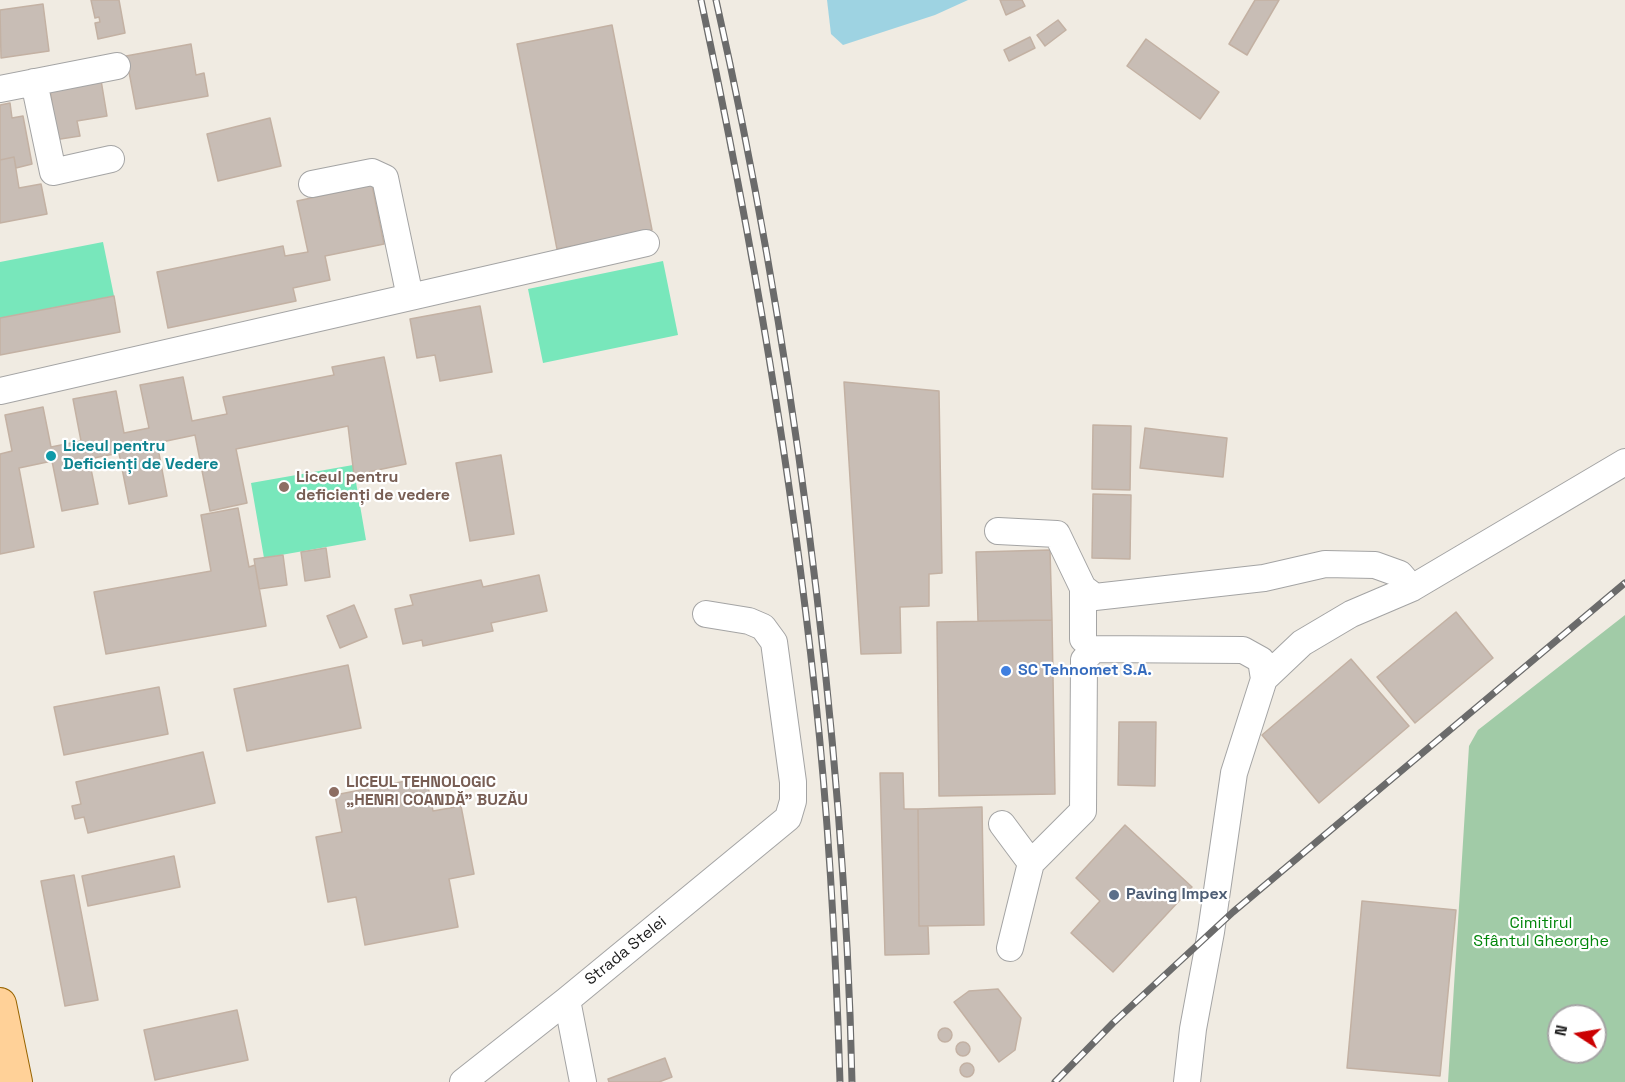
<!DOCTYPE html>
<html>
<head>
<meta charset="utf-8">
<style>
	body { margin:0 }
	#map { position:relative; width:1625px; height:1082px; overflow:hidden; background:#f0ebe2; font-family:"Space Grotesk",sans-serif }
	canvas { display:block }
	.north { position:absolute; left:1547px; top:1004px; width:60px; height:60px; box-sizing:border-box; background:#fff; border:2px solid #a5a5a5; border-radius:50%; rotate:282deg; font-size:16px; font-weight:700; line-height:24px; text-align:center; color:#1d1d1d }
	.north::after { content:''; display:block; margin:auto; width:21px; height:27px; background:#cb0002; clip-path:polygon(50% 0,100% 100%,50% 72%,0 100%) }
</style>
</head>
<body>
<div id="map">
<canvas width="1625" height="1082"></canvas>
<div class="north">N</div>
</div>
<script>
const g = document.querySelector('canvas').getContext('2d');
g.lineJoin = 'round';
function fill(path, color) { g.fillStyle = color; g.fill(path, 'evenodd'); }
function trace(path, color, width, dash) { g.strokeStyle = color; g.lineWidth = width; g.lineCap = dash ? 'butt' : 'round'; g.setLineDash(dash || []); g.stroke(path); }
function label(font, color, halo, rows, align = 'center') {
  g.font = font + ' "Space Grotesk",sans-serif'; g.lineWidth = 4.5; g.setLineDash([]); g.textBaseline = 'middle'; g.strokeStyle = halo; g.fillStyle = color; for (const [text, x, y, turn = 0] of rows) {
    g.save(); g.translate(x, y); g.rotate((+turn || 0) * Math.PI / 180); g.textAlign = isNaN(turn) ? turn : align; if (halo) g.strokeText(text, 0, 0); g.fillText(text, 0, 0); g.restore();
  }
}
fill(new Path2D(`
	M 1625,615 L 1625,1082 L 1448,1082 L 1469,746 L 1478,730 ZM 1559,1016 L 1595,1016 L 1595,1052 L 1559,1052 Z`), '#a1cba7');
fill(new Path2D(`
	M 103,242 L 114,296 L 0,318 L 0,262 Z
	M 663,261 L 678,335 L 543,363 L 528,289 Z
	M 353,465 L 366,540 L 264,558 L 251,483 Z`), '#78e7bb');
fill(new Path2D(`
	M 827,0 L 968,0 L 935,15 L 843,45 L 831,34 Z`), '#9ed3e2');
const building = new Path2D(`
	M 91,0 L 119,0 L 125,33 L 98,39 L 95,23 L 100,22 L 99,17 L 95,18 Z
	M 1000,0 L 1022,0 L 1025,6 L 1006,15 Z
	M 1255,0 L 1279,0 L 1247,55 L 1229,44 Z
	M 43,4 L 49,51 L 1,58 L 0,10 Z
	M 1058,20 L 1066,30 L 1045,46 L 1037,35 Z
	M 612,25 L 652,230 L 557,249 L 517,44 Z
	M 1030,37 L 1035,48 L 1009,61 L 1004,50 Z
	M 1146,39 L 1219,92 L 1200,119 L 1127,66 Z
	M 191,44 L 196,75 L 204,73 L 208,96 L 136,109 L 126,56 Z
	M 101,80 L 107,116 L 77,121 L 80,136 L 54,140 L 54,116 L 50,89 Z
	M 10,103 L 12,118 L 23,116 L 32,164 L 16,168 L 14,157 L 0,160 L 0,105 Z
	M 270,118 L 281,166 L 218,181 L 207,134 Z
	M 14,157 L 19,188 L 41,184 L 47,214 L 0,223 L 0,160 Z
	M 372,185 L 384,244 L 325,256 L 330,280 L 293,288 L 296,301 L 168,328 L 157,272 L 283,246 L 285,256 L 308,252 L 297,201 Z
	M 114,296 L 120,332 L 0,355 L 0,318 Z
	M 480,306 L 492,372 L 440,381 L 435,355 L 417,358 L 410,319 Z
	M 384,357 L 406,464 L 354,475 L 348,426 L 236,449 L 247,503 L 210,511 L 195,435 L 157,443 L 167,496 L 129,504 L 119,453 L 89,459 L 98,504 L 62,511 L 52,461 L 19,468 L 34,547 L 0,554 L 0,454 L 12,451 L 5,415 L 43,407 L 51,447 L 81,441 L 73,399 L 116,391 L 124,433 L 149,428 L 140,385 L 183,377 L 192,421 L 227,414 L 223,397 L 334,375 L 332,367 Z
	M 844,382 L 939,391 L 942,573 L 929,574 L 929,606 L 900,607 L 901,653 L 861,654 Z
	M 1093,425 L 1131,426 L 1130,490 L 1092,489 Z
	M 1145,428 L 1227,438 L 1223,477 L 1140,468 Z
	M 501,455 L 514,534 L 470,541 L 456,463 Z
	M 1093,494 L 1131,495 L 1130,559 L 1092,558 Z
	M 238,508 L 249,567 L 255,565 L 266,626 L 106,654 L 94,592 L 211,571 L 201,515 Z
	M 326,548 L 330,577 L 305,581 L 301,552 Z
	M 1050,550 L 1052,620 L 978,621 L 976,552 Z
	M 283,555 L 287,585 L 259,589 L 254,559 Z
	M 539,575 L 547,611 L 491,623 L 493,631 L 423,646 L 422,640 L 403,644 L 395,609 L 413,605 L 410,595 L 481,580 L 483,587 Z
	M 354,605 L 367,637 L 340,648 L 327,616 Z
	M 1456,612 L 1493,658 L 1415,723 L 1377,677 Z
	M 1052,620 L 1055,794 L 939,796 L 937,622 Z
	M 1351,659 L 1409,726 L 1319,803 L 1262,735 Z
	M 348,665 L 361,728 L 247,751 L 234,689 Z
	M 159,687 L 168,734 L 64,755 L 54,707 Z
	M 1119,722 L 1156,722 L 1155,786 L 1118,785 Z
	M 203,752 L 215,803 L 88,833 L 84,817 L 75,819 L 72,806 L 81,804 L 76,782 Z
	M 880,773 L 903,773 L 904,809 L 918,809 L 919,926 L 928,926 L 929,954 L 885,955 Z
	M 426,777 L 433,811 L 461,806 L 474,874 L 449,879 L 458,927 L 365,945 L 356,897 L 328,902 L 316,837 L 342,832 L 335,795 Z
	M 982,807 L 984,925 L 919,926 L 918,809 Z
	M 1125,825 L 1192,887 L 1113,972 L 1071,933 L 1100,901 L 1076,878 Z
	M 174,856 L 180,887 L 88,906 L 82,876 Z
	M 74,875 L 98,1000 L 65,1006 L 41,881 Z
	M 1362,901 L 1456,910 L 1440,1076 L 1347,1068 Z
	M 998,989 L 1021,1018 L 1015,1050 L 999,1062 L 954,1002 L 969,991 Z
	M 237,1010 L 248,1060 L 155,1080 L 144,1030 Z
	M938 1035a7 7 0 1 1 14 0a7 7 0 1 1-14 0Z
	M956 1049a7 7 0 1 1 14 0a7 7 0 1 1-14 0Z
	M 665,1058 L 672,1077 L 659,1082 L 609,1082 L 608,1079 Z
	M960 1070a7 7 0 1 1 14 0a7 7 0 1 1-14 0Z`);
fill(building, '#c8bdb5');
trace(building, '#c3b1a3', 1.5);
const minor = new Path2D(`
	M 34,82 L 53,172 L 111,159
	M 0,89 L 117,66
	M 312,184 L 372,172 L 385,178 L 410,297
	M 0,391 L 646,243
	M 998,531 L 1057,534 L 1083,588 L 1083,639
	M 1083,588 L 1095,597 L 1264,578 L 1325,564 L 1375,565 L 1400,574 L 1412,588
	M 1002,824 L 1031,863
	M 1010,948 L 1031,863 L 1083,811 L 1084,660 L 1094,649 L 1243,650 L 1261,660 L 1264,679
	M 567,1000 L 583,1082
	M 463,1082 L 567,1000 L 788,818 L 793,801 L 793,782 L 774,642 L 763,627 L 749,621 L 706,614
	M 1187,1082 L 1193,1029 L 1211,932 L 1234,773 L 1264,679 L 1302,643 L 1351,614 L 1412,588 L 1625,462`);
const major = new Path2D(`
	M 0,1004 L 16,1082`);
trace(minor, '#a4a4a4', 28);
trace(major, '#976300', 34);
trace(minor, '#fff', 26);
trace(major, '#ffd198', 32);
const rail = new Path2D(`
	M 701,0 C 750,229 790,460 815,693 C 829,822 836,952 840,1082
	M 716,0 C 755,173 785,348 808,524 C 832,709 848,895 852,1082
	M 1055,1082 L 1113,1023 L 1233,912 L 1625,583`);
trace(rail, '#6b6b6b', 7);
trace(rail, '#fff', 4.5, [14]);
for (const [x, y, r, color] of [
	[51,456,6,"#0f9aa8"],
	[284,487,6,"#8d6e63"],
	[1006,671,6,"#3f7fe0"],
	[334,792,6,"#8d6e63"],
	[1114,895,6,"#5c6f8a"]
]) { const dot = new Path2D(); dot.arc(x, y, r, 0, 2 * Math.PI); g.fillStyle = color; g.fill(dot); trace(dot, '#fff', 2); }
label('bold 16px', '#0d838f', '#fff', [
	["Liceul pentru",63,447],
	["Deficienți de Vedere",63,465]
], 'left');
label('bold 16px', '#785e54', '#fff', [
	["Liceul pentru",296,478],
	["deficienți de vedere",296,496],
	["LICEUL TEHNOLOGIC",346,783],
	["„HENRI COANDĂ” BUZĂU",346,801]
], 'left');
label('bold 16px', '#366cbe', '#fff', [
	["SC Tehnomet S.A.",1018,671]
], 'left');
label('bold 16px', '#4e5e75', '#fff', [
	["Paving Impex",1126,895]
], 'left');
label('16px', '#01860a', '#fff', [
	["Cimitirul",1541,924],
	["Sfântul Gheorghe",1541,942]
]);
label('16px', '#1d1d1d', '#fff', [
	["Strada Stelei",626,951,-39]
]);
</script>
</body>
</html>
